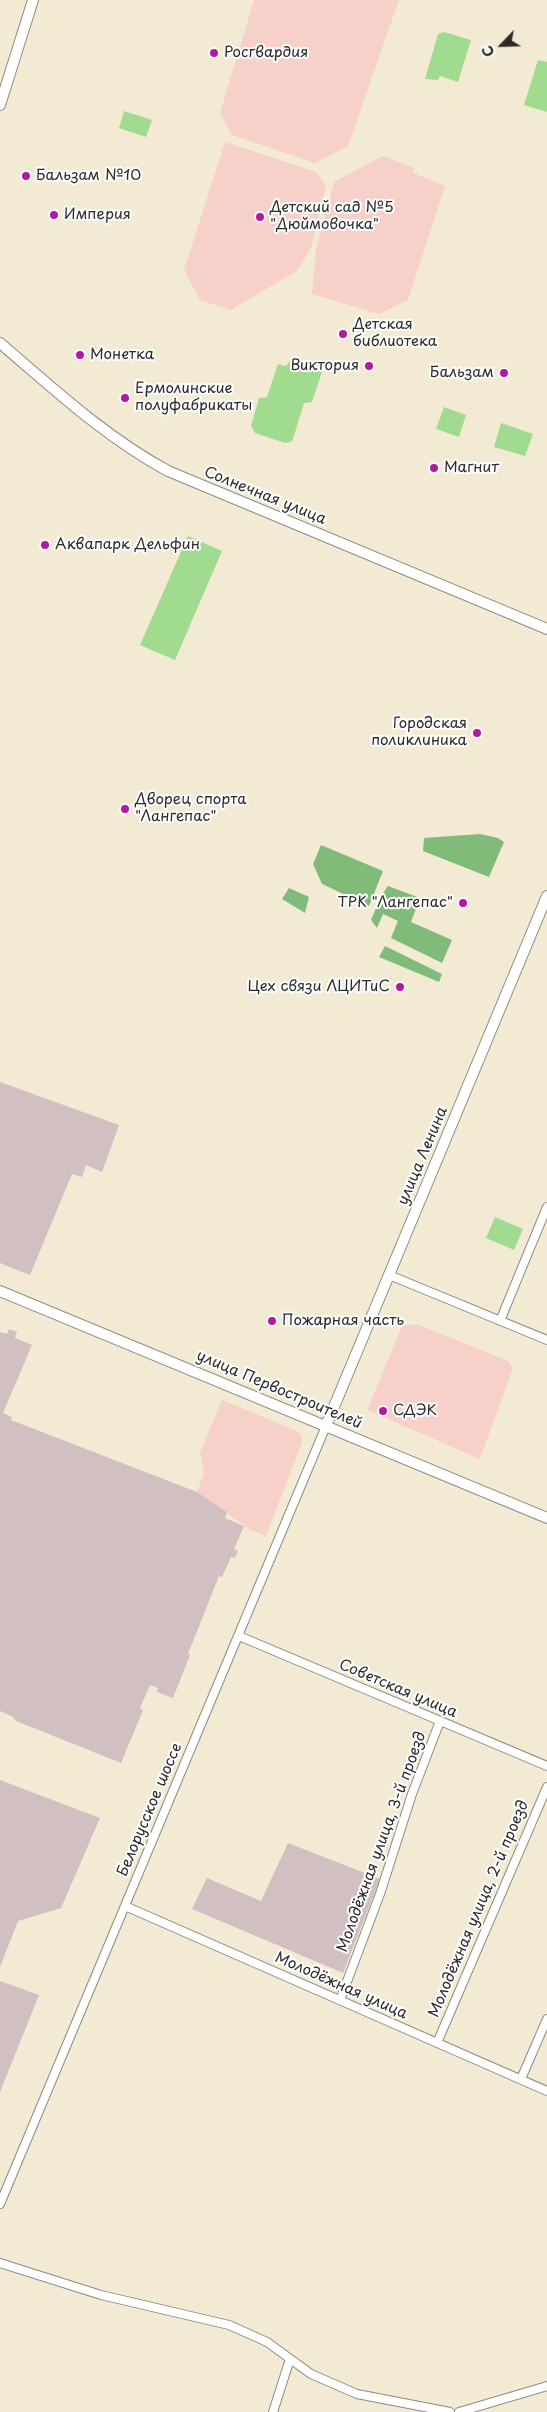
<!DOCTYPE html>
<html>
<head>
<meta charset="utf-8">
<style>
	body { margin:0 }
	#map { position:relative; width:547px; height:2412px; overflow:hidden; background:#f3ead4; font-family:"Playpen Sans",sans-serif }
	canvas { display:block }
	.north { position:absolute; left:477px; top:20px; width:50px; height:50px; -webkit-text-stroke:4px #fff; paint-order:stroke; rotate:246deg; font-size:14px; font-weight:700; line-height:20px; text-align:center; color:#2b2b2b }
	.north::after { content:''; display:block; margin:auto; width:18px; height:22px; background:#2b2b2b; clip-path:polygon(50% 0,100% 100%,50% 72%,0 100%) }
</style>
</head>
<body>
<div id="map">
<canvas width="547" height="2412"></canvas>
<div class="north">С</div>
</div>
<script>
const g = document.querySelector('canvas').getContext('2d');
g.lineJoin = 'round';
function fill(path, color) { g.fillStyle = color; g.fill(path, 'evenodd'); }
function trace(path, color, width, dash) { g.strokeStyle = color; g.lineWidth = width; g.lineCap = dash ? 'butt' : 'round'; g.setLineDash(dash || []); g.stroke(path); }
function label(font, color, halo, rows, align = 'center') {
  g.font = font + ' "Playpen Sans",sans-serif'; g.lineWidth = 4; g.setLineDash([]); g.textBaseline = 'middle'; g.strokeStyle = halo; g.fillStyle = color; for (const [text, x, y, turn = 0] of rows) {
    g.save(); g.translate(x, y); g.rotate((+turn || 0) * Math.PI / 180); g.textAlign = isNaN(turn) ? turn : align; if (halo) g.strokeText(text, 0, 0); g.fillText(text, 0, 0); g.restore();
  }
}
fill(new Path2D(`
	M 254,0 L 399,0 L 348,146 L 315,163 L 232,135 L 220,113 Z
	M 225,142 L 316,172 L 326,186 L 311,248 L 297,271 L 231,310 L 200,300 L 184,270 Z
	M 383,156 L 414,168 L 413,173 L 445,186 L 408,300 L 379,314 L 312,294 L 316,250 L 334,182 Z
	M 417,1324 L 508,1361 L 513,1368 L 480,1459 L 367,1410 L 402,1326 Z
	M 222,1400 L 297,1431 L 302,1437 L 302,1443 L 266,1536 L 249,1529 L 197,1492 L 204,1473 L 200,1453 Z`), '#f7d1c9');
fill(new Path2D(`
	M 0,1082 L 119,1125 L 102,1172 L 86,1165 L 82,1177 L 72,1174 L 30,1275 L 0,1263 Z
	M 9,1329 L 17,1332 L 15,1338 L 32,1345 L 3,1413 L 12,1417 L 11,1420 L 197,1492 L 227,1512 L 225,1518 L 244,1526 L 234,1549 L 238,1551 L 235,1558 L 231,1557 L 222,1577 L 219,1576 L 188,1654 L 190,1655 L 173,1698 L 157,1692 L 158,1688 L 150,1685 L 140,1708 L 143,1710 L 121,1763 L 16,1721 L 13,1717 L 0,1711 L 0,1332 L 7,1334 Z
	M 0,1780 L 100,1818 L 61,1908 L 18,1921 L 0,1967 Z
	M 288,1843 L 380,1879 L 343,1973 L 192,1909 L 207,1878 L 261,1901 Z
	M 0,1981 L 39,1995 L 0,2092 Z`), '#d2bfc1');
fill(new Path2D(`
	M 444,32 L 471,40 L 458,82 L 440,76 L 438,80 L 425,79 L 438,34 Z
	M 538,60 L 547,62 L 547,112 L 524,105 Z
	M 124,111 L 152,120 L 146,137 L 119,128 Z
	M 293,357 L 322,368 L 322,372 L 312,402 L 304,403 L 293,439 L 291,442 L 285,443 L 255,433 L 251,426 L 259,398 L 267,397 L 278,364 L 286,366 Z
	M 444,407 L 466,415 L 459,437 L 436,429 Z
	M 501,423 L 533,434 L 525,456 L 494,447 Z
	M 188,536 L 222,551 L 175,660 L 140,645 Z
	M 495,1217 L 523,1229 L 514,1250 L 486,1238 Z`), '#a0db8f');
fill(new Path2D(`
	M 480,834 L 498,838 L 504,842 L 489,877 L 423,851 L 424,838 Z
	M 321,845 L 383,871 L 369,906 L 322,884 L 313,864 Z
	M 388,886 L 420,898 L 411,922 L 452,940 L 442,963 L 391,938 L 398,921 L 383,914 L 377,928 L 371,920 L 381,896 Z
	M 289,888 L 309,897 L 305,913 L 282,899 Z
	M 385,946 L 442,974 L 439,982 L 379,957 Z`), '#80bb7a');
const minor = new Path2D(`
	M 389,1275 L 547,1340
	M 500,1321 L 547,1207
	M 239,1636 L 547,1766
	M 125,1906 L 547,2091
	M 340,2000 L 380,1894 L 412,1794 L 440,1721
	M 437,2043 L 547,1787
	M 521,2079 L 547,2019
	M 0,2204 L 326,1426
	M 0,2263 L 101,2295 L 229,2325 L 267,2342 L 311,2374 L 357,2394 L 450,2412
	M 273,2412 L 290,2359
	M 459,2412 L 547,2386`);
const tertiary = new Path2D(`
	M 0,105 L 33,0
	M 0,343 C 54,389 105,437 168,471 L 547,629
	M 0,1291 L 547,1518
	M 326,1426 L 547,896`);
trace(minor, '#8f8a80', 10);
trace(tertiary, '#8f8a80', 12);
trace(minor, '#fff', 8);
trace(tertiary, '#fff', 10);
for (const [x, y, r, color] of [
	[214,53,5,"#b5179e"],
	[26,176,5,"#b5179e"],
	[54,215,5,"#b5179e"],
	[260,217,5,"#b5179e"],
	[343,334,5,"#b5179e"],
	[80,355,5,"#b5179e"],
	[369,366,5,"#b5179e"],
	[504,373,5,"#b5179e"],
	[125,398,5,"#b5179e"],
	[434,468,5,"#b5179e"],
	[45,545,5,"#b5179e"],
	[477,733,5,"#b5179e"],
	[125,809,5,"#b5179e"],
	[463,903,5,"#b5179e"],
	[400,987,5,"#b5179e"],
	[272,1321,5,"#b5179e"],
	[383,1411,5,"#b5179e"]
]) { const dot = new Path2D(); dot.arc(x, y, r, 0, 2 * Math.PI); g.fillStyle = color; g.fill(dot); trace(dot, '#fff', 2); }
label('15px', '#2b2b2b', '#fff', [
	["Росгвардия",224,53],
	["Бальзам №10",36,176],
	["Детский сад №5",270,208],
	["\"Дюймовочка\"",270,225],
	["Империя",64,215],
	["Детская",353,325],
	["библиотека",353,342],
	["Монетка",90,355],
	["Виктория",359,366,"right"],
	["Бальзам",494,373,"right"],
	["Ермолинские",135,389],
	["полуфабрикаты",135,406],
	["Магнит",444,468],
	["Аквапарк Дельфин",55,545],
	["Городская",467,724,"right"],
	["поликлиника",467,741,"right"],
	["Дворец спорта",135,800],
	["\"Лангепас\"",135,817],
	["ТРК \"Лангепас\"",453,903,"right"],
	["Цех связи ЛЦИТиС",390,987,"right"],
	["Пожарная часть",282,1321],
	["СДЭК",393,1411]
], 'left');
label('15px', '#2b2b2b', '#fff', [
	["Солнечная улица",265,496,22],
	["улица Ленина",423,1156,-67],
	["улица Первостроителей",279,1390,23],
	["Советская улица",398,1689,23],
	["Белорусское шоссе",150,1810,-67],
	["Молодёжная улица, 3-й проезд",382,1842,-70],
	["Молодёжная улица, 2-й проезд",479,1909,-67],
	["Молодёжная улица",341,1986,24]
]);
</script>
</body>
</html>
